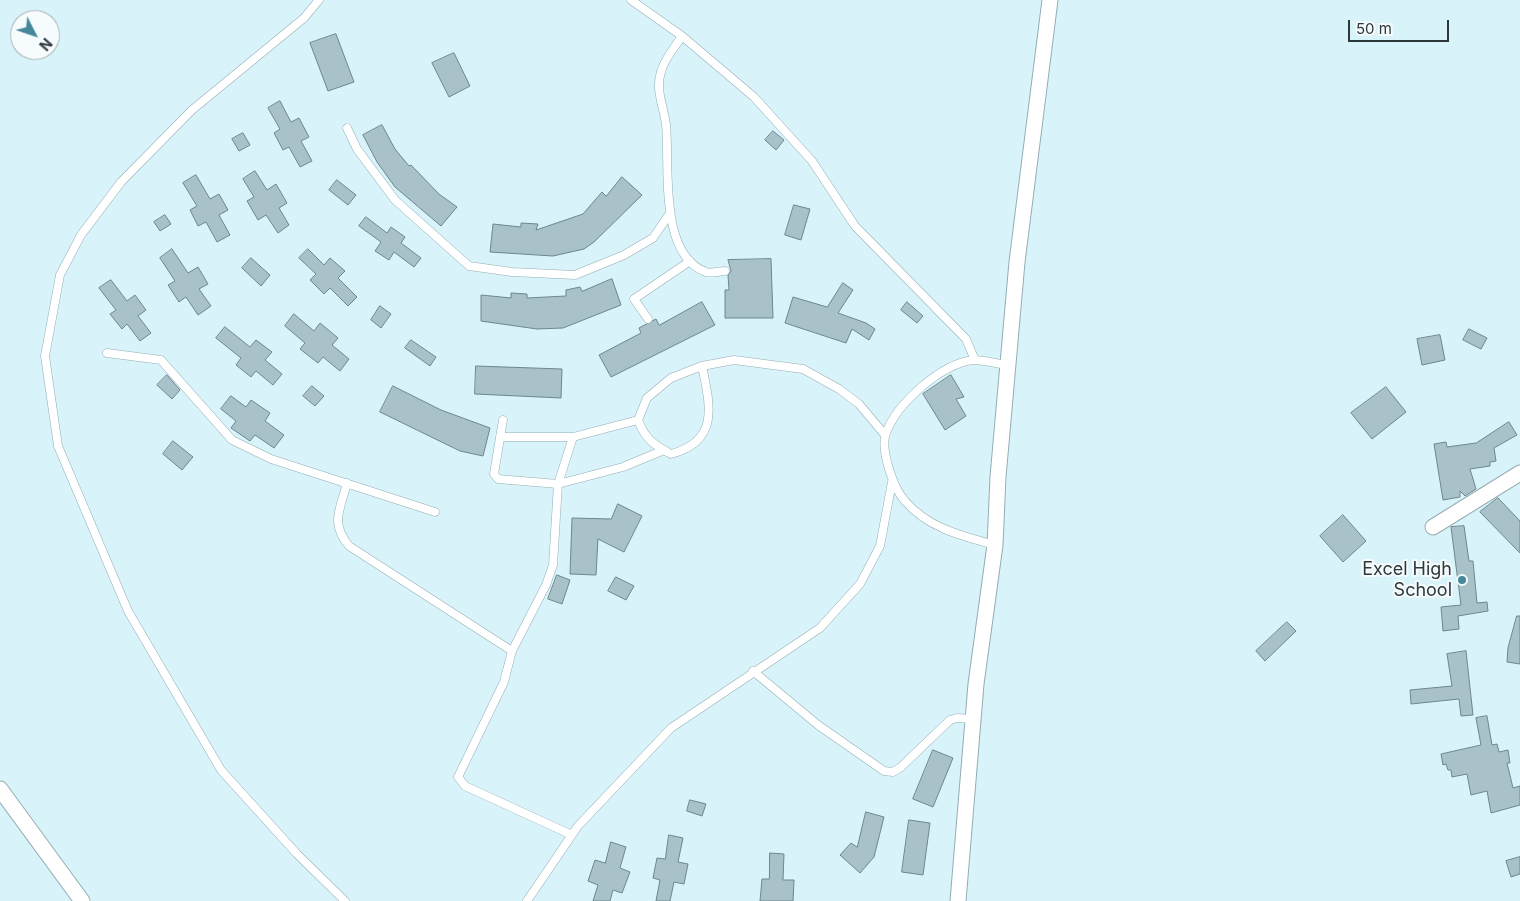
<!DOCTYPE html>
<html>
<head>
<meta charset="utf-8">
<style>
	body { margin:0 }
	#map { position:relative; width:1520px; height:901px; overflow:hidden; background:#d8f3fa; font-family:Inter,sans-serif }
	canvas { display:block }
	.north { position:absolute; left:10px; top:10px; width:50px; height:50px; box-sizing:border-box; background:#f6fbfd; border:1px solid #a6adaf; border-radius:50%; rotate:131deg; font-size:14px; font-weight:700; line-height:20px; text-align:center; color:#2d383a }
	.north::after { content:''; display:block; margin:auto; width:18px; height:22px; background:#468899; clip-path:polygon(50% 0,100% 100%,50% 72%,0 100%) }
	.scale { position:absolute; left:1348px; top:20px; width:101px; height:22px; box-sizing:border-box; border:2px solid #2d383a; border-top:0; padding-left:6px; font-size:15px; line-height:18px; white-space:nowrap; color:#2d383a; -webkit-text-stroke:4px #f6fbfd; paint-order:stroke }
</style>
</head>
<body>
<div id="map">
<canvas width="1520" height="901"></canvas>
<div class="north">N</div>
<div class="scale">50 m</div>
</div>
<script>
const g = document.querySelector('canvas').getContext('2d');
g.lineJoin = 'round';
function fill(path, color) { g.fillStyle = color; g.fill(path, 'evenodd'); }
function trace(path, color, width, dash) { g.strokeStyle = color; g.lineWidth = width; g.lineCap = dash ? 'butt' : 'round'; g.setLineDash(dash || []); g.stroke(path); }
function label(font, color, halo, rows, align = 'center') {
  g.font = font + ' Inter,sans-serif'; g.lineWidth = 4; g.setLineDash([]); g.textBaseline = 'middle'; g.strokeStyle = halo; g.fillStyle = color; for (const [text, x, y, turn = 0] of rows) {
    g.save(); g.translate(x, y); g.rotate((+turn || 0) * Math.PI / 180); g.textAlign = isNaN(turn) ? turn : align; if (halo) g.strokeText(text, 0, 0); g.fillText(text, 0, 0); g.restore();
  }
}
const building = new Path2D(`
	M 336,34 L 354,82 L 328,91 L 310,43 Z
	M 454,53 L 470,86 L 449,97 L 432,63 Z
	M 280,101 L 291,122 L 299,118 L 309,137 L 301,141 L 312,161 L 300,167 L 289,147 L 283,150 L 274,133 L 280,129 L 268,108 Z
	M 382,125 L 395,149 L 409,166 L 411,165 L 439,194 L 457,207 L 441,226 L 395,187 L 377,162 L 363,135 Z
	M 773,131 L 784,140 L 776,150 L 765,140 Z
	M 243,133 L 250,145 L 239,151 L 232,139 Z
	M 255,171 L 267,190 L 276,184 L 287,203 L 279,208 L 289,225 L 278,233 L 266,215 L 258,220 L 247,201 L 254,197 L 243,179 Z
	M 196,175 L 210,199 L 219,194 L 228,210 L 219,215 L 230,235 L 217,242 L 206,222 L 198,226 L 190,210 L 197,206 L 183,183 Z
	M 622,177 L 642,195 L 594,242 L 584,249 L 553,256 L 490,252 L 493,224 L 521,227 L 521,223 L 538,224 L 536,230 L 583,214 L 602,192 L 606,196 Z
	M 337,180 L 356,195 L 348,205 L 329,190 Z
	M 794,205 L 810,209 L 801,240 L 785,235 Z
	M 165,215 L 171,224 L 160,231 L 154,222 Z
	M 366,217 L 387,233 L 391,227 L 405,237 L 401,243 L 421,258 L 414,267 L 394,252 L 389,260 L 375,251 L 381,242 L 359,226 Z
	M 172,249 L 188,273 L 198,267 L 208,284 L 199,289 L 211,306 L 198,315 L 186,297 L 179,302 L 168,285 L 175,281 L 160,258 Z
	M 308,249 L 324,265 L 330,258 L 345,271 L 338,278 L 357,297 L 348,306 L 330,288 L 324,294 L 310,280 L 316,274 L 299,258 Z
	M 251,258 L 270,275 L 261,286 L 242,268 Z
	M 771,259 L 773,318 L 725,318 L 725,290 L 729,290 L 728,275 L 731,271 L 728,260 Z
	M 612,279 L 621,305 L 563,328 L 537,329 L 481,321 L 481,295 L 511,298 L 511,293 L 527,294 L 527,298 L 566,296 L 566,290 L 580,287 L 582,291 Z
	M 111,280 L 127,301 L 135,295 L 146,310 L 138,316 L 151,333 L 140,341 L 127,324 L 122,329 L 110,314 L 116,310 L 99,288 Z
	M 843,283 L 853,290 L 838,313 L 866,323 L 875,329 L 869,340 L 852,329 L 846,343 L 785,323 L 793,297 L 827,307 Z
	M 702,302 L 715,325 L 611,377 L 599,355 L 641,333 L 639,328 L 656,319 L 659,325 Z
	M 907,302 L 923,316 L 917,323 L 901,310 Z
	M 380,306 L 391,314 L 381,328 L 371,320 Z
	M 294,314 L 314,331 L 320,323 L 338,338 L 332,345 L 349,359 L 340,371 L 323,357 L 318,363 L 300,349 L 305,343 L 285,326 Z
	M 225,327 L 250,347 L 256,340 L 272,352 L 265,360 L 282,374 L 273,385 L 256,371 L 251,377 L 236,365 L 241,358 L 216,338 Z
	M 1469,329 L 1487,338 L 1481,349 L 1463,340 Z
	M 1440,335 L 1445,360 L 1422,365 L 1417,339 Z
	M 411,340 L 436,357 L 430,366 L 405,348 Z
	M 476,366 L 562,369 L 561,398 L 475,394 Z
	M 167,375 L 180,390 L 172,399 L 157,385 Z
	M 951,375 L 964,397 L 956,399 L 966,416 L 945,430 L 923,394 Z
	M 312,386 L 324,396 L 315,406 L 303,396 Z
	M 393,386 L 441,410 L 490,428 L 483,456 L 460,451 L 380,412 Z
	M 1386,387 L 1406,412 L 1372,439 L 1351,413 Z
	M 231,396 L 246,407 L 251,400 L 270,413 L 265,421 L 284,435 L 274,448 L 255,435 L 250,441 L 231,428 L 236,421 L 221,409 Z
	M 1509,422 L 1517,435 L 1494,448 L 1496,461 L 1490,462 L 1490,466 L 1470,469 L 1476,489 L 1465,496 L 1460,491 L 1460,497 L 1443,500 L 1434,444 L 1446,442 L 1447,447 L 1476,443 Z
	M 173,441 L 193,457 L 182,470 L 163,454 Z
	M 1498,498 L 1520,521 L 1520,553 L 1480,512 Z
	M 618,504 L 642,516 L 624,552 L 598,539 L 596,575 L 570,574 L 572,518 L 611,519 Z
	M 1343,515 L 1366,541 L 1343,562 L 1320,536 Z
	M 1464,526 L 1469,561 L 1473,561 L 1477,603 L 1487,602 L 1488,611 L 1458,616 L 1459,629 L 1443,631 L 1441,607 L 1461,605 L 1451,527 Z
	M 557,575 L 570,580 L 562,604 L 548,599 Z
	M 616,577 L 634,586 L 626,600 L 608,591 Z
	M 1517,616 L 1520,616 L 1520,664 L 1507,662 L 1508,648 Z
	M 1287,622 L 1296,631 L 1265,661 L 1256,651 Z
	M 1466,651 L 1473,715 L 1461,716 L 1459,699 L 1411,704 L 1410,690 L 1452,686 L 1447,654 Z
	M 1487,716 L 1492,745 L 1497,744 L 1499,752 L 1508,750 L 1510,763 L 1507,763 L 1513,788 L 1520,786 L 1520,805 L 1491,813 L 1487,791 L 1471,795 L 1467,774 L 1452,777 L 1451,770 L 1448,770 L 1446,764 L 1443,765 L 1441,754 L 1481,745 L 1476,718 Z
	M 933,750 L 953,758 L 933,807 L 913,799 Z
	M 690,800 L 706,804 L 702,816 L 687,811 Z
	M 866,812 L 884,817 L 874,857 L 860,873 L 840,855 L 851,843 L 857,847 Z
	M 909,820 L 930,823 L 923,875 L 902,872 Z
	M 669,835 L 683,838 L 678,862 L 688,864 L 684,884 L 674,882 L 670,901 L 656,901 L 660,880 L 653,878 L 657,858 L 665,859 Z
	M 611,842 L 626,847 L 620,868 L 630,872 L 622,893 L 613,890 L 610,901 L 593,901 L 598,885 L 588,881 L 595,860 L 605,863 Z
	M 770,853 L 784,854 L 783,880 L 794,880 L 793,901 L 760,901 L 762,879 L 769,879 Z
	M 1520,857 L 1520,874 L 1511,877 L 1506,861 Z`);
fill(building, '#a9c2c9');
trace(building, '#6e868d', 1);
const service = new Path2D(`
	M 319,0 L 304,18 L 192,110 L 121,182 L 81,235 L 60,275 L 45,356 L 58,446 L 128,611 L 221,770 L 297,854 L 345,901
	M 631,0 L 682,36
	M 347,128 L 357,149 L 395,200 L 469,266 L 512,272 L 575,275 L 624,255 L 653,238 L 670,213
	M 725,271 C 720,271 711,274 706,272 C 658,255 670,164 666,125 C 664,107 655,90 661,72 C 664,59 675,47 682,36 L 754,97 L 812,161 L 855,226 L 966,339 L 975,360
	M 648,319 L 634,299 L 690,261
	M 107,353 L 161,360 L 232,440 L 271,459 L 435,512
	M 702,366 C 710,405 720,441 671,454 C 654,445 645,439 638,420 L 647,398 L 671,378 L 702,366 L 734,360 L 803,369 L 839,389 L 859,404 L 885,435
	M 503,420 L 494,474 L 498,479 L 558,484 L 623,467 L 664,450
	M 500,437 L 573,437 L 638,420
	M 347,483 C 340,510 330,523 349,546 L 512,651
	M 995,545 C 962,536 928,528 905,501 C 893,488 880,449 886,433 C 897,403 942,363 974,360 C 985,360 997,364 1008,365
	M 753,671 L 818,725 L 884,771 L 893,772 L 901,767 L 950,720 L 957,718 L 973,719
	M 572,835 L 465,786 L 458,777 L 504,682 L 512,651 L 546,585 L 553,565 L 558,484 L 573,437
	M 527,901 L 578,826 L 671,728 L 820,628 L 860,584 L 880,546 L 892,482`);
const minor = new Path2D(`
	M 1433,527 L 1520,473
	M 0,789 L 82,901
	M 958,901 L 976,684 L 995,545 L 998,477 L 1017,262 L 1050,0`);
trace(service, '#94adb3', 9);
trace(minor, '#94adb3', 17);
trace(service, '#fff', 8);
trace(minor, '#fff', 15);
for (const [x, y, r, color] of [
	[1462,580,5,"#468899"]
]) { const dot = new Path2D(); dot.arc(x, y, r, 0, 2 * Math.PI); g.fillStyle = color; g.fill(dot); trace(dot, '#f6fbfd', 2); }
label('18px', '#2d383a', '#f6fbfd', [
	["Excel High",1452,570],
	["School",1452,591]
], 'right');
</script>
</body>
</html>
